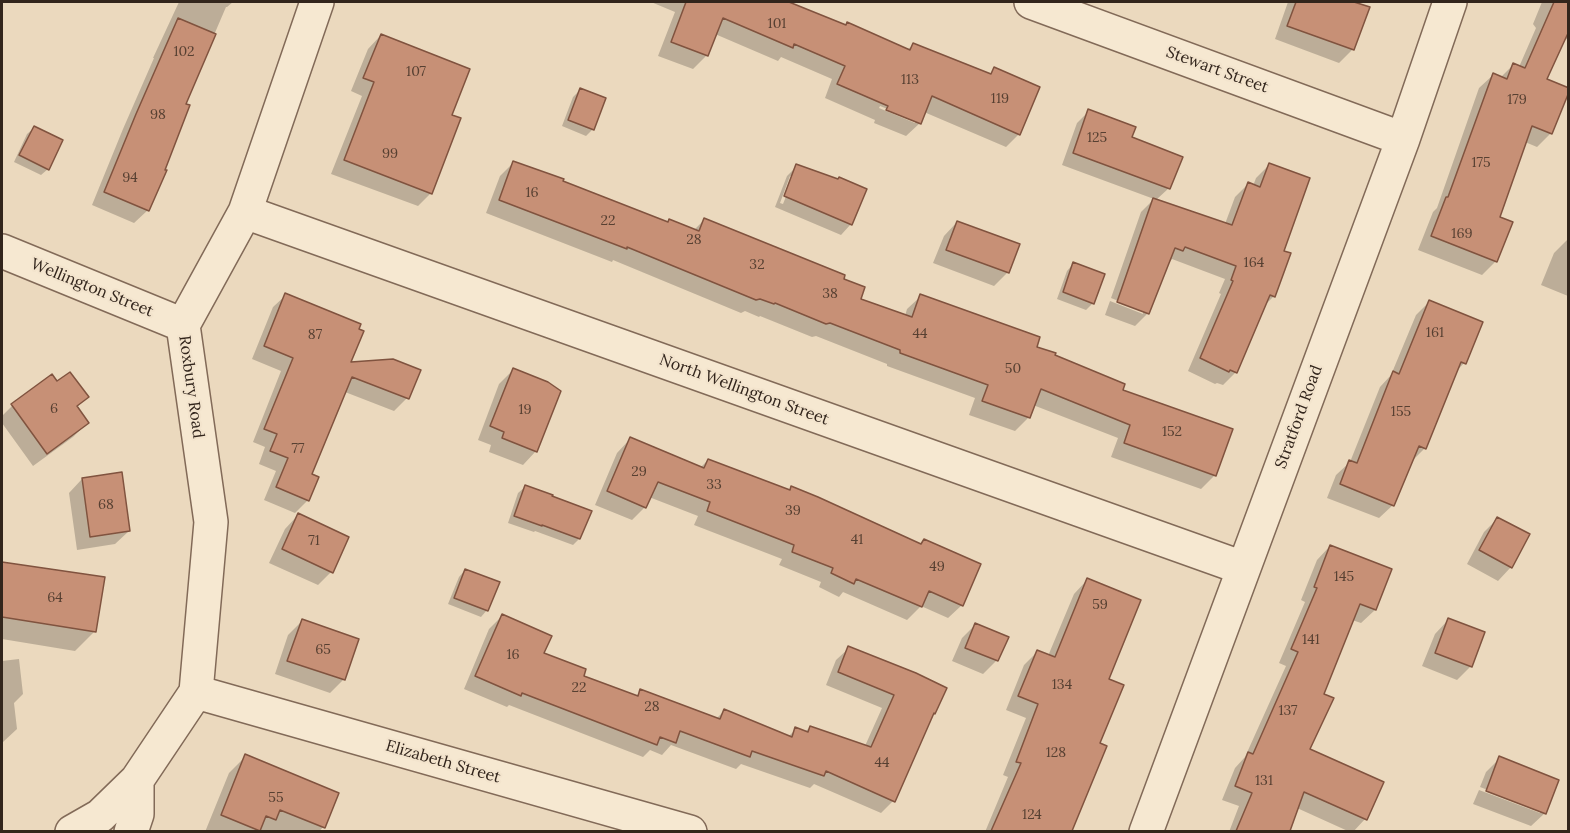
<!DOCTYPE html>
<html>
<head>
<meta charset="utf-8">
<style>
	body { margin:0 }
	#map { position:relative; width:1570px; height:833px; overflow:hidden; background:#ebd9be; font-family:Lora,serif }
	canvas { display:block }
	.frame { position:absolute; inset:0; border:3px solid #32251c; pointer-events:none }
</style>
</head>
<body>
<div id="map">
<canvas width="1570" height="833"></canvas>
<div class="frame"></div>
</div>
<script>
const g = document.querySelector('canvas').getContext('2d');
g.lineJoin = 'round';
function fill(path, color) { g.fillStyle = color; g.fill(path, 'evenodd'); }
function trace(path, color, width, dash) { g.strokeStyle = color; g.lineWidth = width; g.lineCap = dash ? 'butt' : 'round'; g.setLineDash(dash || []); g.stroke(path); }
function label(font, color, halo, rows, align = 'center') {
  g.font = font + ' Lora,serif'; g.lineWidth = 4.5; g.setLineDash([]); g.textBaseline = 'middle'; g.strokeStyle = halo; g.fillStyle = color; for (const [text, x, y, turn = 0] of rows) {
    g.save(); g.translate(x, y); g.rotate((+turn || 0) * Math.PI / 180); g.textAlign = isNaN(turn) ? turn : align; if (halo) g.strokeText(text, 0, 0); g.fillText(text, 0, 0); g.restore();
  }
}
fill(new Path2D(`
	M 179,2 L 233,2 L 227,7 L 226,7 L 184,105 L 148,210 L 134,223 L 92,205 L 123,129 L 154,58 L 153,58 Z
	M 651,2 L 785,2 L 907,50 L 913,45 L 989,75 L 994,69 L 1019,134 L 1006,147 L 924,112 L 920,123 L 906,136 L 874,123 L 875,120 L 825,98 L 832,79 L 781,57 L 778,61 L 715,34 L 706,56 L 693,69 L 658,56 L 675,12 ZM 880,106 L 915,120 L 915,123 L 879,108 Z
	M 1288,2 L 1349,2 L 1368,8 L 1353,49 L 1339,63 L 1275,39 Z
	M 1542,2 L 1568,2 L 1568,40 L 1564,38 L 1545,80 L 1551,133 L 1537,147 L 1525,142 L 1498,218 L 1496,261 L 1482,275 L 1418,250 L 1433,212 L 1437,208 L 1479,88 L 1493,75 L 1500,78 L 1513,65 L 1519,67 L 1536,28 L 1533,24 Z
	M 381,35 L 450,116 L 431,193 L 418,206 L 331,174 L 362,96 L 351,91 L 368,49 Z
	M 580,90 L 593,129 L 586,136 L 562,126 L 573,97 Z
	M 1089,111 L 1130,137 L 1169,188 L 1156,200 L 1225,224 L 1235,197 L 1248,184 L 1253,186 L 1256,178 L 1269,165 L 1282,252 L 1274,296 L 1264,306 L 1236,372 L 1223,385 L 1217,383 L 1215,384 L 1188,371 L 1221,294 L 1219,293 L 1225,279 L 1172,259 L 1169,263 L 1168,262 L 1147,314 L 1135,326 L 1105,315 L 1110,301 L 1143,314 L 1143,311 L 1111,298 L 1141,212 L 1154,199 L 1062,165 L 1077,123 Z
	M 34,128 L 48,169 L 41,175 L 14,162 L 27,134 Z
	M 514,162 L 667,223 L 693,231 L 704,220 L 842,280 L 859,300 L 905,316 L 907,309 L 921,296 L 1035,348 L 1121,391 L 1215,475 L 1201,489 L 1111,457 L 1118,438 L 1033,405 L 1029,417 L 1015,431 L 969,415 L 975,398 L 887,366 L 887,364 L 816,336 L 812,337 L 760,316 L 759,317 L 745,311 L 741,313 L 613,260 L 612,262 L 486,213 L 500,176 Z
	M 797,166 L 838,181 L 851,224 L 841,235 L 775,207 L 787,176 ZM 790,176 L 794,176 L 783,204 L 780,203 Z
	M 957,222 L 1008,272 L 994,286 L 933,263 L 944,236 Z
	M 1568,239 L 1568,296 L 1541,285 L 1554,253 Z
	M 1073,264 L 1093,303 L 1086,310 L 1057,299 L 1067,271 Z
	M 286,295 L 349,364 L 407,398 L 394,411 L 345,392 L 310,475 L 308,500 L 295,513 L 264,500 L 276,471 L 259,464 L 265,447 L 253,442 L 281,371 L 252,359 L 273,307 Z
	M 1430,301 L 1464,363 L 1455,373 L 1425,448 L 1411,462 L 1393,505 L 1379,518 L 1327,498 L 1336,475 L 1350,462 L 1380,387 L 1391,375 L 1416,315 Z
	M 513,370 L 536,451 L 523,465 L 489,452 L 491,445 L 478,440 L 499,384 Z
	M 52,376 L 57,383 L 87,397 L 76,408 L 87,423 L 73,437 L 33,466 L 2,423 L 2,416 L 12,406 Z
	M 630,439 L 700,468 L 708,460 L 788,491 L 791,488 L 919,545 L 924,541 L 962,605 L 948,618 L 921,606 L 907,620 L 843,592 L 839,597 L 819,587 L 821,582 L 779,565 L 782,559 L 694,525 L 698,516 L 649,497 L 645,507 L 632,520 L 595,505 L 617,453 Z
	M 82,479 L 129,531 L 115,544 L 77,550 L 69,493 Z
	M 525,487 L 579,539 L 573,545 L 535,531 L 534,532 L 508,523 L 518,493 Z
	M 298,515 L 331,572 L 318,585 L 269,563 L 285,529 Z
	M 1497,519 L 1511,567 L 1498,581 L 1467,564 L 1484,532 Z
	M 1330,546 L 1375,610 L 1361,623 L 1352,620 L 1322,695 L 1308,750 L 1365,819 L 1353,832 L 1350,832 L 1297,808 L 1290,816 L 1283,832 L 1229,832 L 1239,806 L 1222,800 L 1235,768 L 1245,757 L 1286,666 L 1279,663 L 1305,602 L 1301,600 L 1317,560 Z
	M 15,565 L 95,631 L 75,651 L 2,639 L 2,578 Z
	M 465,570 L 487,610 L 481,617 L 448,604 L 459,577 Z
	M 1087,580 L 1107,680 L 1098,744 L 1105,747 L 1070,832 L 985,832 L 1008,777 L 1003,775 L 1026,718 L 1006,710 L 1024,665 L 1037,652 L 1048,656 L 1074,594 Z
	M 502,616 L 542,654 L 582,677 L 635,697 L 641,691 L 716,719 L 724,711 L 788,737 L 796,729 L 805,732 L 810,727 L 865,746 L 882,708 L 826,685 L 836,660 L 849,648 L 932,715 L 893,801 L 881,813 L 814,784 L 810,788 L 741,764 L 736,769 L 671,745 L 662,755 L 650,750 L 643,757 L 509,705 L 507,707 L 464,689 L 489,629 Z
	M 1448,620 L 1471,666 L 1457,680 L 1422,666 L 1435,634 Z
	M 302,621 L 344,679 L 330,693 L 275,674 L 288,635 Z
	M 975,625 L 997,660 L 983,674 L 952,661 L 962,638 Z
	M 19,659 L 23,694 L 14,703 L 17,729 L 3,742 L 2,742 L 2,661 Z
	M 246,756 L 323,827 L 319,832 L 205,832 L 229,773 Z
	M 1500,758 L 1545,813 L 1531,826 L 1473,804 L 1479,790 L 1540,813 L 1540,810 L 1480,787 L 1486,772 Z`), '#0003');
const building = new Path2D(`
	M 684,2 L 789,2 L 846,25 L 847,22 L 910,50 L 913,43 L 991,74 L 994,67 L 1040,87 L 1020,135 L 932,96 L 921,124 L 886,110 L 888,106 L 837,84 L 845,66 L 794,44 L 793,48 L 723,18 L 708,56 L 671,42 L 686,2 Z
	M 1296,2 L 1354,2 L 1370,7 L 1354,50 L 1287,26 Z
	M 1554,2 L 1569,2 L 1569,31 L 1547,79 L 1569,88 L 1569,92 L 1552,134 L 1532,126 L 1500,217 L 1513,222 L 1497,262 L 1431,236 L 1446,197 L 1448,197 L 1493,73 L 1507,79 L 1513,63 L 1525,68 Z
	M 178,18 L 216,34 L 186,104 L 190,105 L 165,170 L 167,170 L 149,211 L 104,192 L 136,114 Z
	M 381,34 L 470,69 L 452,115 L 461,118 L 432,194 L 344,160 L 374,82 L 363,78 Z
	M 580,88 L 606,98 L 594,130 L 568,120 Z
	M 1088,109 L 1136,127 L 1132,137 L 1183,157 L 1170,189 L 1073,153 Z
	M 34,126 L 63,140 L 49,170 L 19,155 Z
	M 513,161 L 564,179 L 563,181 L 668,222 L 669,219 L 699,231 L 704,218 L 845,275 L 844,279 L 865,287 L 861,299 L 912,317 L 920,294 L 1040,337 L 1037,347 L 1056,353 L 1055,355 L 1125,384 L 1123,390 L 1233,429 L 1216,476 L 1124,443 L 1130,425 L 1041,389 L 1030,418 L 982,401 L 988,385 L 900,353 L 900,350 L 830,323 L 826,324 L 775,303 L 774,304 L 760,299 L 756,300 L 627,247 L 627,249 L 499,200 Z
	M 1269,163 L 1310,178 L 1284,251 L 1291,253 L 1275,297 L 1270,295 L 1237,373 L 1230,370 L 1229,372 L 1200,358 L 1233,281 L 1231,280 L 1236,266 L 1185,247 L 1183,251 L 1175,248 L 1149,314 L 1117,302 L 1153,198 L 1232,225 L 1248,182 L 1260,187 Z
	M 796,164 L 838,179 L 839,177 L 867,189 L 852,225 L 784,196 Z
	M 957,221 L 1020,244 L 1009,273 L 946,250 Z
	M 1073,262 L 1105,274 L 1094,304 L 1063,292 Z
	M 285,293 L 361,324 L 359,329 L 364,331 L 351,362 L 393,359 L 421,370 L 409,399 L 352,377 L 312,474 L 319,477 L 309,501 L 276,487 L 288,458 L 270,451 L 277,434 L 264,429 L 293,358 L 264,346 Z
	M 1429,300 L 1483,322 L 1466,364 L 1461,362 L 1426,449 L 1419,446 L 1394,506 L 1340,484 L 1349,460 L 1357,463 L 1393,371 L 1399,374 Z
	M 513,368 L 548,382 L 561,391 L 537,452 L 502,438 L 504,432 L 490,426 Z
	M 70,372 L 89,397 L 77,406 L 89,423 L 47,454 L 11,404 L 52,374 L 57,381 Z
	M 630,437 L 704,468 L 708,459 L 790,490 L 791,486 L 818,497 L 921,544 L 924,539 L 981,564 L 963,606 L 929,591 L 922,607 L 856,579 L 854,584 L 831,573 L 833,568 L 792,552 L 794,545 L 707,511 L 710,502 L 658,482 L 646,508 L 607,491 Z
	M 122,472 L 130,531 L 90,537 L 82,478 Z
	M 525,485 L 553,495 L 552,496 L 592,511 L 580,539 L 542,525 L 542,526 L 514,516 Z
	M 298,513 L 349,537 L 333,573 L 282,549 Z
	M 1497,517 L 1530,534 L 1512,568 L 1479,550 Z
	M 1330,545 L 1392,569 L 1376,610 L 1360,604 L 1324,694 L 1334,698 L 1310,749 L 1384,782 L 1367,820 L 1304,792 L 1290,831 L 1236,831 L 1252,793 L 1235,786 L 1248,752 L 1253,754 L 1298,652 L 1291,649 L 1317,588 L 1314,587 Z
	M 2,562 L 105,577 L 96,632 L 2,617 Z
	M 465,569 L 500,582 L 488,611 L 454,598 Z
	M 1087,578 L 1141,600 L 1109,679 L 1124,685 L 1100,743 L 1107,746 L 1072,831 L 991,831 L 1021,763 L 1016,762 L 1038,704 L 1018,696 L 1037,650 L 1055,657 Z
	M 502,614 L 552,636 L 544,653 L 586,669 L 584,676 L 638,696 L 640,689 L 720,719 L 724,709 L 792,737 L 795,727 L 808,732 L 810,726 L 871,747 L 894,695 L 838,672 L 848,646 L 916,673 L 947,688 L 935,714 L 934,713 L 895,802 L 826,771 L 824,776 L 752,751 L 750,757 L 680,731 L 676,743 L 660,737 L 657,745 L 522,693 L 521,696 L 475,676 Z
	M 1448,618 L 1485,632 L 1472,667 L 1435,653 Z
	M 302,619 L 359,639 L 345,680 L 287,661 Z
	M 975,623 L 1009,637 L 998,661 L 965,648 Z
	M 245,754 L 339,793 L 325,828 L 280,810 L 276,820 L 266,816 L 260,831 L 221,815 Z
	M 1499,756 L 1559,780 L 1546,814 L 1486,791 Z`);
fill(building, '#c79076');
trace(building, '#80533f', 1.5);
const minor = new Path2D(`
	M 1031,2 L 1403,139
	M 245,212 L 1243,568
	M 2,251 L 183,325
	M 196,692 L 690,832
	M 72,832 L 100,816 L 137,780 L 196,692 L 211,522 L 183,325 L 245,212 L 317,2
	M 131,832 L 137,814 L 137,780
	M 1146,832 L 1403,139 L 1450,2`);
trace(minor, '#826a58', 36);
trace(minor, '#f6e8d1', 33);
label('14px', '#574032', null, [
	["101",777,24],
	["102",184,52],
	["107",416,72],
	["113",910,80],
	["119",1000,99],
	["179",1517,100],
	["98",158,115],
	["125",1097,138],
	["99",390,154],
	["175",1481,163],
	["94",130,178],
	["16",532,193],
	["22",608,221],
	["169",1462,234],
	["28",694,240],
	["164",1254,263],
	["32",757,265],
	["38",830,294],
	["161",1435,333],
	["44",920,334],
	["87",315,335],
	["50",1013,369],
	["6",54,409],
	["19",525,410],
	["155",1401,412],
	["152",1172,432],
	["77",298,449],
	["29",639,472],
	["33",714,485],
	["68",106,505],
	["39",793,511],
	["41",857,540],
	["71",314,541],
	["49",937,567],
	["145",1344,577],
	["64",55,598],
	["59",1100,605],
	["141",1311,640],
	["65",323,650],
	["16",513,655],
	["134",1062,685],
	["22",579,688],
	["28",652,707],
	["137",1288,711],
	["128",1056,753],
	["44",882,763],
	["131",1264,781],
	["55",276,798],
	["124",1032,815]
]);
label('16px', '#32251c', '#f3e4cd', [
	["Stewart Street",1217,70,20],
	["Wellington Street",92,288,22],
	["Roxbury Road",191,387,82],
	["North Wellington Street",744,390,20],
	["Stratford Road",1299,417,-70],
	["Elizabeth Street",443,762,16]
]);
</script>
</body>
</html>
